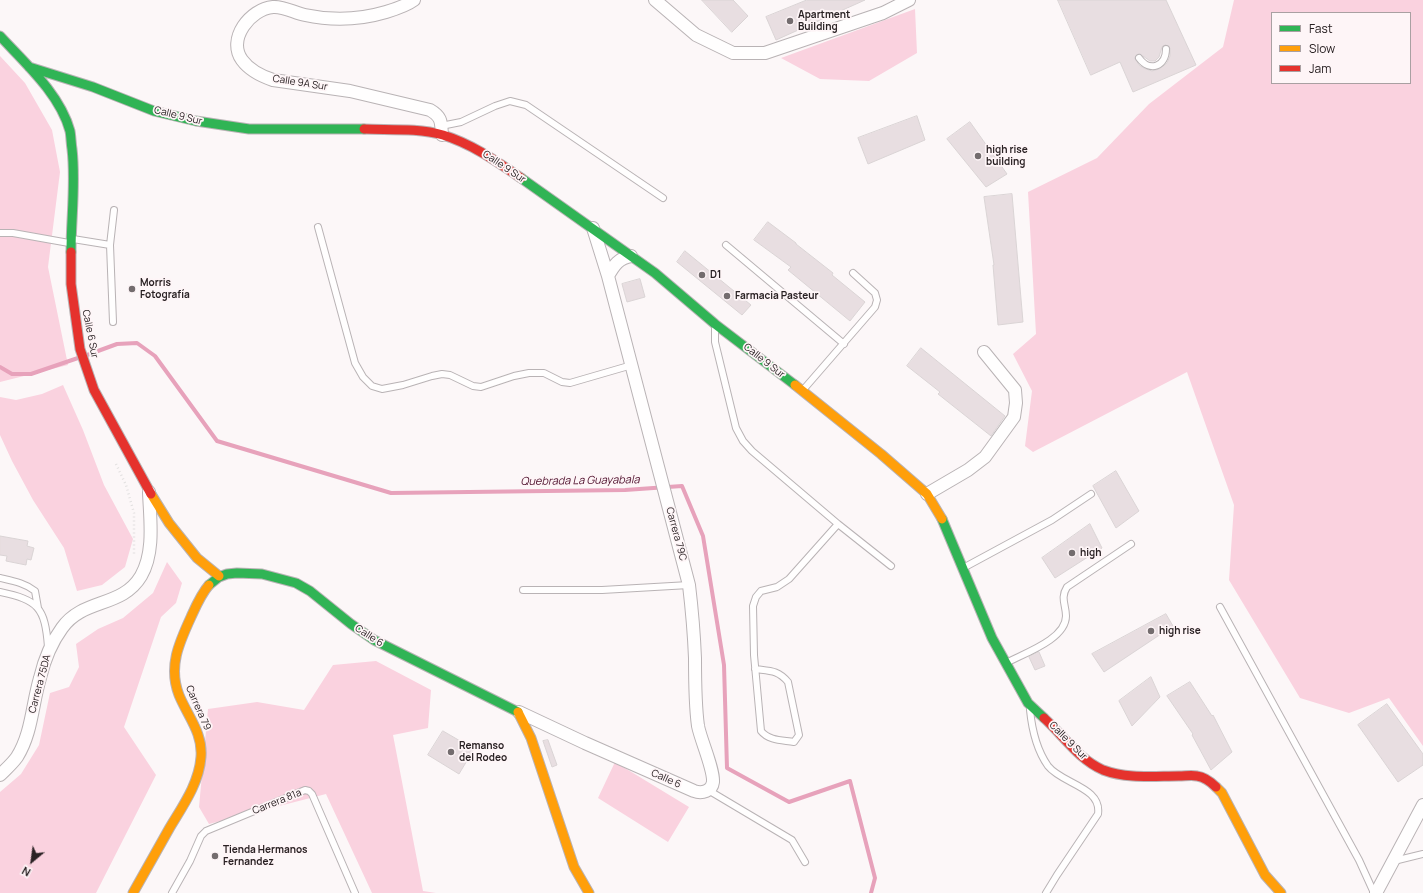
<!DOCTYPE html>
<html>
<head>
<meta charset="utf-8">
<style>
	body { margin:0 }
	#map { position:relative; width:1423px; height:893px; overflow:hidden; background:#fcf7f8; font-family:Manrope,sans-serif }
	canvas { display:block }
	.legend { position:absolute; left:1271px; top:12px; width:140px; height:72px; box-sizing:border-box; background:#fef5f7; border:1px solid #a9a0a2; margin:0; padding:5px 7px; list-style:none; font-size:12px; color:#292123 }
	.legend li { display:flex; align-items:center; gap:8px; height:20px }
	.legend b { width:20px; border:1px solid #a9a0a2 }
	.north { position:absolute; left:12px; top:841px; width:40px; height:40px; -webkit-text-stroke:3px #fef5f7; paint-order:stroke; rotate:209deg; font-size:11px; font-weight:700; line-height:16px; text-align:center; color:#292123 }
	.north::after { content:''; display:block; margin:auto; width:14px; height:18px; background:#292123; clip-path:polygon(50% 0,100% 100%,50% 72%,0 100%) }
</style>
</head>
<body>
<div id="map">
<canvas width="1423" height="893"></canvas>
<ul class="legend">
<li><b style="height:5px;background:#30b455"></b>Fast</li>
<li><b style="height:5px;background:#ff9f0a"></b>Slow</li>
<li><b style="height:5px;background:#e5322d"></b>Jam</li>
</ul>
<div class="north">N</div>
</div>
<script>
const g = document.querySelector('canvas').getContext('2d');
g.lineJoin = 'round';
function fill(path, color) { g.fillStyle = color; g.fill(path, 'evenodd'); }
function trace(path, color, width, dash) { g.strokeStyle = color; g.lineWidth = width; g.lineCap = dash ? 'butt' : 'round'; g.setLineDash(dash || []); g.stroke(path); }
function label(font, color, halo, rows, align = 'center') {
  g.font = font + ' Manrope,sans-serif'; g.lineWidth = 3.5; g.setLineDash([]); g.textBaseline = 'middle'; g.strokeStyle = halo; g.fillStyle = color; for (const [text, x, y, turn = 0] of rows) {
    g.save(); g.translate(x, y); g.rotate((+turn || 0) * Math.PI / 180); g.textAlign = isNaN(turn) ? turn : align; if (halo) g.strokeText(text, 0, 0); g.fillText(text, 0, 0); g.restore();
  }
}
fill(new Path2D(`
	M 1234,0 L 1423,0 L 1423,746 L 1389,698 L 1349,713 L 1300,698 L 1229,580 L 1234,505 L 1187,372 L 1033,452 L 1025,446 L 1032,391 L 1013,354 L 1036,334 L 1028,192 L 1097,158 L 1149,104 L 1223,47 ZM 1272,13 L 1410,13 L 1410,83 L 1272,83 Z
	M 915,9 L 917,53 L 869,81 L 820,79 L 781,58 Z
	M 0,56 L 25,83 L 52,130 L 60,172 L 48,267 L 68,365 L 0,382 Z
	M 63,385 L 83,430 L 104,485 L 133,539 L 125,567 L 102,585 L 77,591 L 64,548 L 33,500 L 12,461 L 0,435 L 0,397 L 16,400 L 42,394 Z
	M 167,562 L 182,583 L 176,603 L 161,617 L 124,727 L 156,775 L 96,893 L 0,893 L 0,792 L 21,774 L 39,745 L 50,693 L 69,687 L 79,667 L 76,644 L 98,629 L 123,618 L 153,593 Z
	M 376,661 L 431,690 L 428,728 L 393,735 L 423,891 L 436,893 L 372,893 L 326,794 L 209,824 L 199,807 L 208,709 L 257,702 L 304,710 L 333,665 Z
	M 615,762 L 689,807 L 668,842 L 598,798 Z`), '#fad2df');
trace(new Path2D(`
	M 87,355 L 117,344 L 137,343 L 155,356 L 217,441 L 391,493 L 625,490 L 682,486 L 703,536 L 724,665 L 727,768 L 789,802 L 850,781 L 875,878 L 871,893
	M 0,367 L 12,374 L 31,374 L 78,358`), '#e7a2bb', 4);
const building = new Path2D(`
	M 702,0 L 733,0 L 748,16 L 732,32 Z
	M 807,0 L 865,0 L 776,40 L 766,17 Z
	M 1058,0 L 1166,0 L 1196,65 L 1133,92 L 1120,62 L 1091,75 ZM 1166,45 L 1170,48 L 1170,56 L 1167,63 L 1159,69 L 1152,71 L 1146,69 L 1140,66 L 1135,59 L 1136,55 L 1140,54 L 1150,61 L 1155,61 L 1159,57 L 1162,47 Z
	M 917,116 L 925,140 L 868,164 L 858,138 Z
	M 970,122 L 1007,174 L 986,187 L 947,139 Z
	M 1012,194 L 1023,322 L 998,325 L 993,265 L 994,265 L 984,197 Z
	M 768,222 L 796,243 L 796,244 L 833,273 L 832,275 L 865,302 L 850,321 L 788,270 L 791,267 L 754,240 Z
	M 685,251 L 751,305 L 742,315 L 677,262 Z
	M 640,279 L 645,297 L 627,302 L 622,284 Z
	M 921,348 L 1005,416 L 991,436 L 938,394 L 940,392 L 907,366 Z
	M 1116,471 L 1139,511 L 1116,528 L 1093,486 Z
	M 1090,524 L 1102,548 L 1055,578 L 1042,558 Z
	M 0,536 L 28,541 L 27,546 L 34,548 L 31,560 L 27,559 L 26,565 L 6,561 L 7,556 L 0,555 Z
	M 1166,614 L 1173,626 L 1104,672 L 1092,654 Z
	M 1039,652 L 1045,666 L 1035,670 L 1029,657 Z
	M 1151,677 L 1160,697 L 1132,726 L 1119,701 Z
	M 1190,682 L 1212,716 L 1213,715 L 1232,752 L 1211,770 L 1192,735 L 1193,734 L 1167,696 Z
	M 1387,704 L 1423,754 L 1423,765 L 1398,782 L 1358,725 Z
	M 443,731 L 474,749 L 459,774 L 428,755 Z
	M 548,740 L 557,765 L 552,767 L 543,741 Z`);
fill(building, '#e8dee1');
trace(building, '#dad4d5', 1);
const lane = new Path2D(`
	M 1139,58 C 1150,73 1166,66 1166,49
	M 441,126 L 461,122 L 495,106 L 510,101 L 526,105 L 663,198
	M 318,227 L 355,363 L 363,377 L 372,386 L 382,389 L 403,385 L 432,376 L 442,374 L 450,375 L 473,386 L 481,387 L 514,376 L 529,373 L 544,373 L 562,382 L 570,383 L 632,365
	M 0,233 L 13,233 L 69,243
	M 73,239 L 110,245 L 113,322
	M 110,245 L 114,210
	M 726,245 L 844,344
	M 715,329 L 715,342 L 736,428 L 743,441 L 752,451 L 838,524 L 891,566
	M 803,390 L 875,307 L 877,300 L 875,293 L 853,273
	M 965,567 L 1052,520 L 1091,494
	M 0,578 C 13,581 25,583 35,591 L 38,608
	M 523,590 L 602,590 L 689,585
	M 0,592 C 38,600 45,607 48,647
	M 1220,607 L 1359,860 L 1374,893
	M 1008,662 C 1025,653 1066,639 1066,616 C 1066,605 1060,598 1067,587 L 1131,544
	M 755,669 C 770,671 778,670 788,682 L 799,735 L 794,742 C 783,740 769,741 761,731 L 754,655 L 753,606 L 756,597 L 761,591 L 777,587 L 789,579 L 838,524
	M 1030,710 C 1032,730 1036,749 1048,766 C 1062,784 1102,787 1098,814 L 1057,875 L 1046,893
	M 708,790 L 792,840 L 805,862
	M 1394,861 L 1423,854
	M 172,893 L 190,861 L 201,836 L 206,831 L 305,790 L 309,791 L 312,794 L 355,893`);
const street = new Path2D(`
	M 414,0 C 406,6 396,9 386,12 C 359,20 333,21 305,15 C 295,13 283,6 273,7 C 250,9 227,39 242,60 C 250,71 261,76 273,80 L 350,91 L 430,110 C 442,117 441,122 442,135
	M 655,0 L 696,35 L 733,53 L 765,53 L 883,13 L 909,0
	M 608,276 C 614,265 619,258 631,256
	M 927,494 L 968,470 L 985,457 L 1014,417 L 1016,403 L 1015,390 L 984,352
	M 519,712 L 585,743 L 694,791 C 702,794 712,791 713,782 C 714,769 701,741 698,726 C 695,704 695,681 695,658 C 694,634 692,610 689,585 L 608,276 L 593,228
	M 0,775 C 6,769 12,764 17,757 C 32,733 32,705 40,678 C 44,661 51,643 62,628 C 83,598 122,608 141,576 C 155,552 150,519 149,492
	M 1376,893 L 1423,805`);
const fast = new Path2D(`
	M 0,36 C 25,63 60,94 70,131 C 71,136 71,143 72,149 C 76,183 71,218 71,252
	M 29,67 L 93,87 L 154,111 L 196,121 L 249,129 L 364,129
	M 521,178 L 655,273 L 715,324 L 795,385
	M 942,519 L 992,638 L 1028,703 L 1044,718
	M 209,585 L 219,577 L 227,574 L 237,573 L 262,574 L 296,583 L 310,591 L 351,624 L 374,640 L 518,712`);
const slow = new Path2D(`
	M 795,385 L 881,454 L 927,494 L 942,519
	M 151,494 L 169,523 L 197,558 L 219,576
	M 518,712 L 531,738 L 574,867 L 589,893
	M 1216,787 L 1222,793 L 1265,875 L 1281,893
	M 133,893 C 145,872 157,850 169,829 C 182,807 199,784 201,757 C 203,733 188,717 179,695 C 168,667 179,643 191,617 C 196,606 201,594 209,585`);
const jam = new Path2D(`
	M 364,129 C 390,130 418,128 443,135 C 472,144 496,161 521,178
	M 71,252 L 71,284 L 80,349 L 94,390 L 151,494
	M 1044,718 C 1064,736 1078,759 1103,770 C 1127,779 1154,776 1179,776 C 1185,776 1192,775 1197,776 C 1204,777 1211,782 1216,787`);
trace(lane, '#b9b3b5', 8);
trace(street, '#b9b3b5', 14);
trace(fast, '#b9b3b5', 11);
trace(slow, '#b9b3b5', 11);
trace(jam, '#b9b3b5', 11);
trace(new Path2D(`
	M 116,464 L 126,485 L 134,513 L 134,556`), '#e2e0e0', 2.5, [1, 3]);
trace(lane, '#fffefe', 6);
trace(street, '#fffefe', 12);
trace(fast, '#30b455', 9);
trace(slow, '#ff9f0a', 9);
trace(jam, '#e5322d', 9);
for (const [x, y, r, color] of [
	[790,21,4,"#736c6e"],
	[978,156,4,"#736c6e"],
	[702,275,4,"#736c6e"],
	[132,289,4,"#736c6e"],
	[727,296,4,"#736c6e"],
	[1072,553,4,"#736c6e"],
	[1151,631,4,"#736c6e"],
	[451,752,4,"#736c6e"],
	[215,856,4,"#736c6e"]
]) { const dot = new Path2D(); dot.arc(x, y, r, 0, 2 * Math.PI); g.fillStyle = color; g.fill(dot); trace(dot, '#fef5f7', 1.5); }
label('bold 10px', '#292123', '#fef5f7', [
	["Apartment",798,15],
	["Building",798,27],
	["high rise",986,150],
	["building",986,162],
	["D1",710,275],
	["Morris",140,283],
	["Fotografía",140,295],
	["Farmacia Pasteur",735,296],
	["high",1080,553],
	["high rise",1159,631],
	["Remanso",459,746],
	["del Rodeo",459,758],
	["Tienda Hermanos",223,850],
	["Fernandez",223,862]
], 'left');
label('10px', '#292123', '#fef5f7', [
	["Calle 9A Sur",300,83,9],
	["Calle 9 Sur",178,116,14],
	["Calle 9 Sur",504,167,34],
	["Calle 6 Sur",90,334,79],
	["Calle 9 Sur",764,361,38],
	["Carrera 79C",676,534,75],
	["Calle 6",369,636,33],
	["Carrera 75DA",40,684,-75],
	["Carrera 79",198,708,66],
	["Calle 9 Sur",1068,741,45],
	["Calle 6",666,779,24],
	["Carrera 81a",277,802,-22]
]);
label('italic 11px', '#4f122e', '#fef5f7', [
	["Quebrada La Guayabala",580,481,-1]
]);
</script>
</body>
</html>
